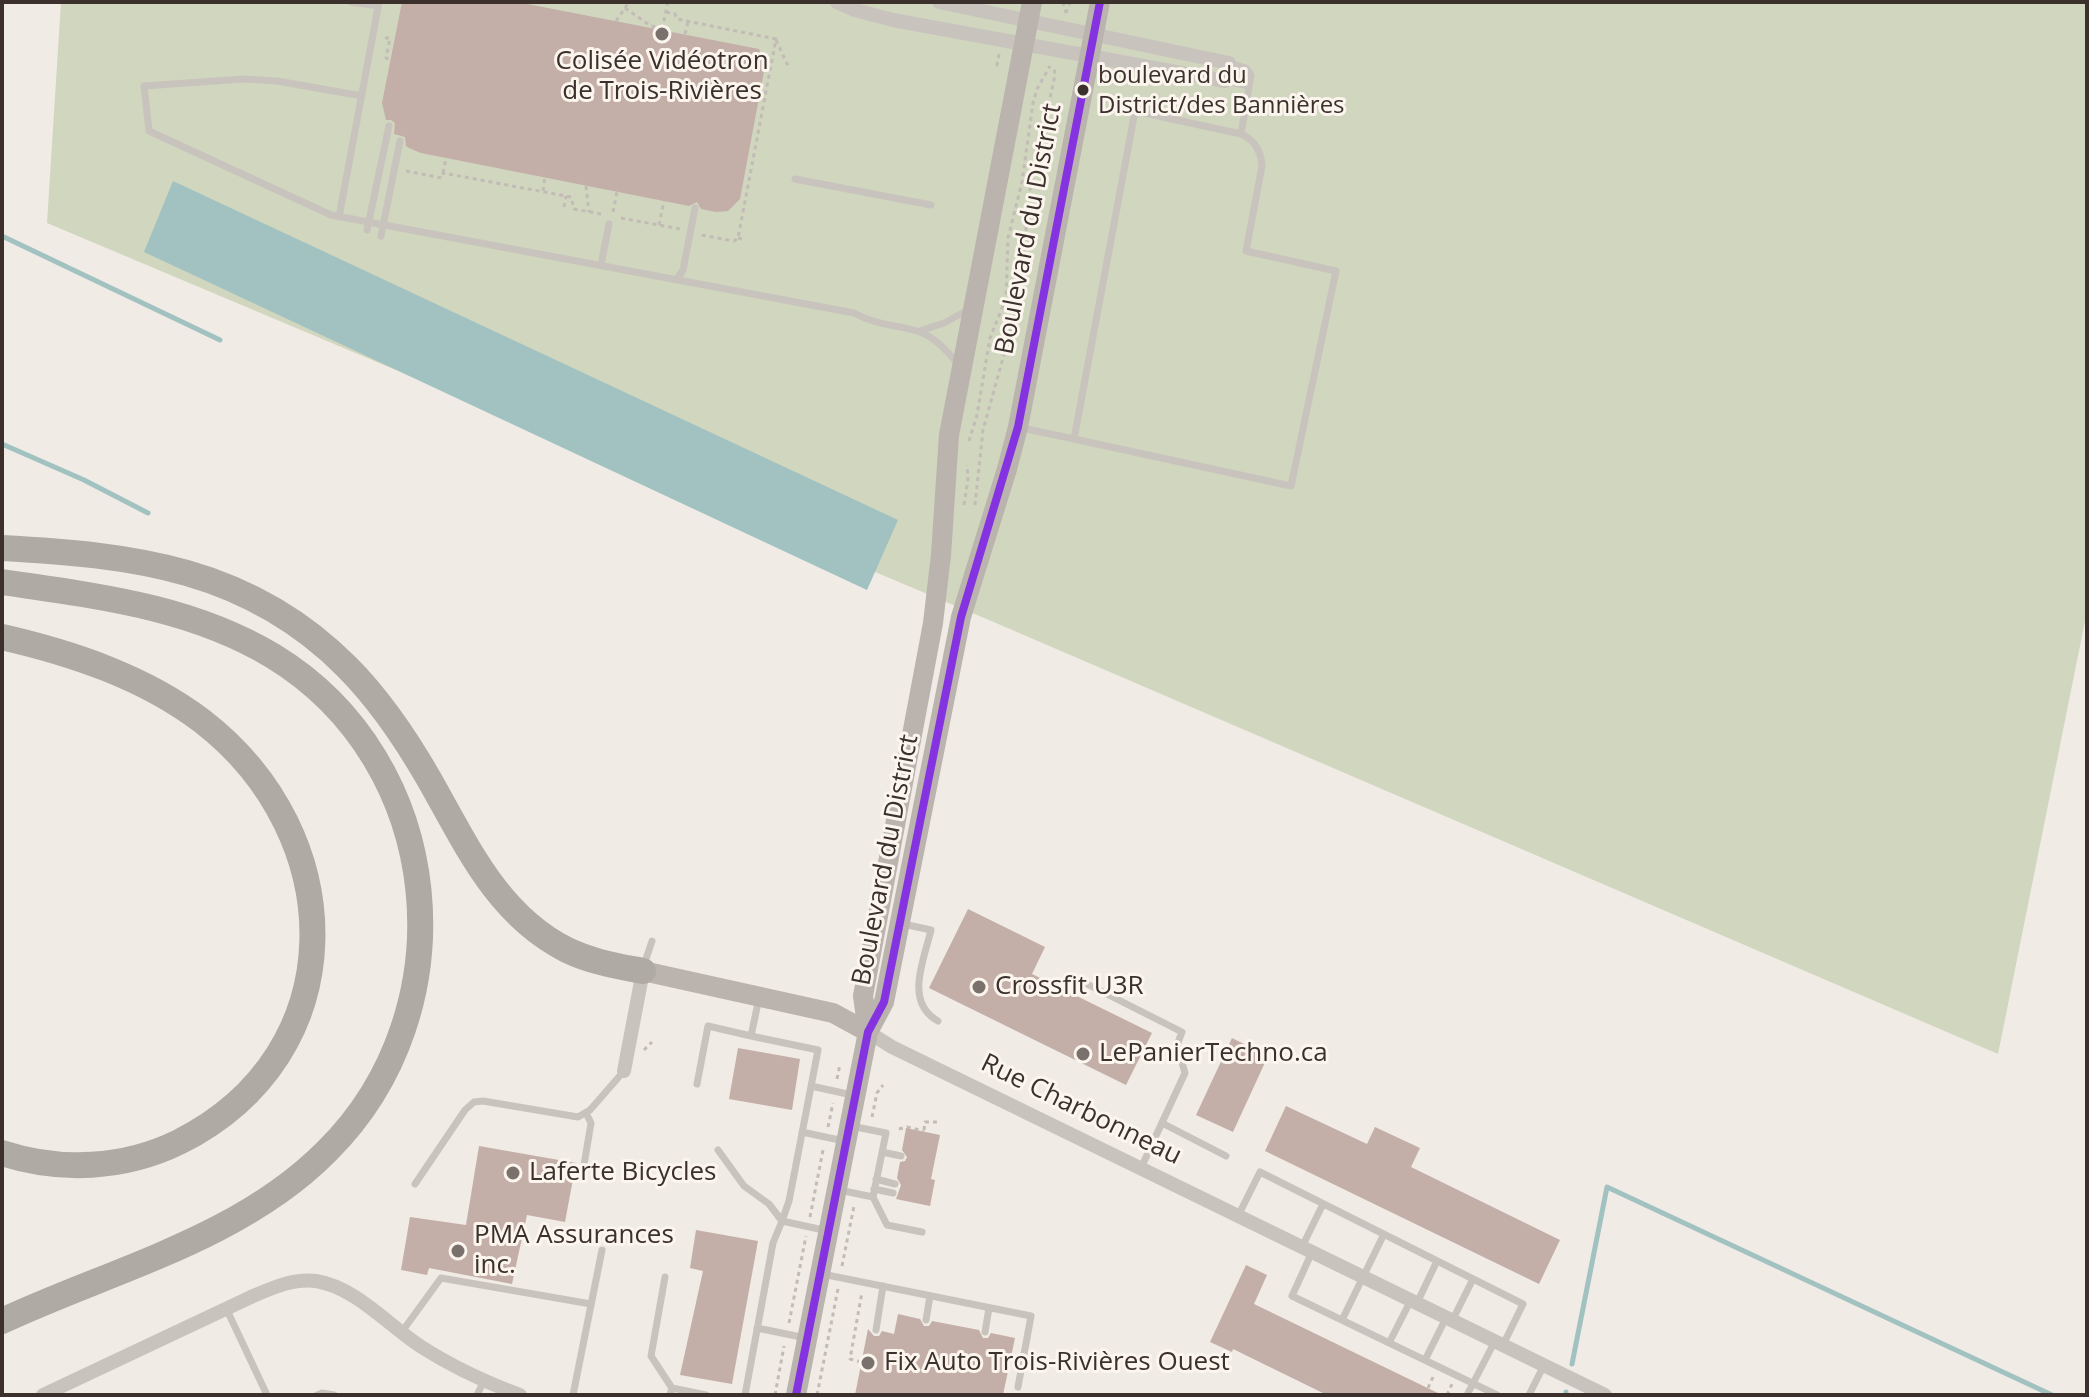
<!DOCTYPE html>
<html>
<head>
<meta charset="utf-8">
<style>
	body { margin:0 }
	#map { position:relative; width:2089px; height:1397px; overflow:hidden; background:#f0ebe5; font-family:"Open Sans",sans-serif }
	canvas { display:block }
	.frame { position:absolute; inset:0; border:4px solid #3b302b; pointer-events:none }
</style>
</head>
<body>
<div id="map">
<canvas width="2089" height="1397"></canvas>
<div class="frame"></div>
</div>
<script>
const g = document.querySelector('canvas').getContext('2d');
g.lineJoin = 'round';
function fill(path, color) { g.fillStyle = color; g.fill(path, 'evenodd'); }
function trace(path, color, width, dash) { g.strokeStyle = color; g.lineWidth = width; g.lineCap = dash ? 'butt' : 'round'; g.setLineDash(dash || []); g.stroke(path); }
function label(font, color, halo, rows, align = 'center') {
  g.font = font + ' "Open Sans",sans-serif'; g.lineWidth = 6; g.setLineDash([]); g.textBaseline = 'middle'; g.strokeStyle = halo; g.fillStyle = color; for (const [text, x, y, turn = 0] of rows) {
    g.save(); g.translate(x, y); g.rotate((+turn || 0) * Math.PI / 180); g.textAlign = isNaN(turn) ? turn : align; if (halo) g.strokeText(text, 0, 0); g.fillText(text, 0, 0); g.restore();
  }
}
fill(new Path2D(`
	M 61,2 L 2087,2 L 2087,611 L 1998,1054 L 989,620 L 47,223 Z`), '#d1d6bf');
fill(new Path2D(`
	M 173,181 L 898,520 L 867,590 L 144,252 Z`), '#a1c2c1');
trace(new Path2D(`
	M 2,236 L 220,340
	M 2,444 L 84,480 L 148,513
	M 1572,1364 L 1607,1187 L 2052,1395
	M 1566,1395 L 1566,1392`), '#a1c2c1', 5);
fill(new Path2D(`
	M 402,2 L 517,2 L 759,49 L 765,66 L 740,199 L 728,211 L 716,212 L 701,209 L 697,202 L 689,206 L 421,153 L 409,148 L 406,146 L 405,137 L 394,134 L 395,123 L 391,120 L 386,120 L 382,103 Z
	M 968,909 L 1045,947 L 1032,974 L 1152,1033 L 1126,1085 L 929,988 Z
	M 1232,1038 L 1268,1056 L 1233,1132 L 1196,1115 Z
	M 738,1048 L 800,1059 L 792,1110 L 729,1099 Z
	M 1286,1106 L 1367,1144 L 1375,1127 L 1420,1148 L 1411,1167 L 1560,1240 L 1539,1284 L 1265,1151 Z
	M 906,1128 L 940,1135 L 931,1179 L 935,1180 L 930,1206 L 896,1199 L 901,1185 L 897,1178 L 900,1162 L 905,1161 L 907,1157 L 902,1150 Z
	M 479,1146 L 576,1163 L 565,1222 L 527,1215 L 512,1284 L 429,1268 L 427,1275 L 401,1270 L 410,1217 L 466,1225 Z
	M 696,1230 L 758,1241 L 732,1384 L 680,1375 L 703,1271 L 690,1268 Z
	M 1246,1265 L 1267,1275 L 1254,1304 L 1442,1395 L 1327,1395 L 1233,1349 L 1232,1352 L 1210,1342 Z
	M 898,1314 L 920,1319 L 924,1326 L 929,1326 L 932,1321 L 979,1330 L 983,1338 L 988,1338 L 991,1333 L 1015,1338 L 1003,1395 L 855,1395 L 868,1329 L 874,1336 L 879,1336 L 882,1331 L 894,1334 Z`), '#c3afa7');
trace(new Path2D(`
	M 591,2 L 604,2
	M 606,2 L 608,2
	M 1063,2 L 1066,13
	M 625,8 L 651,26 L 662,28
	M 666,12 L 675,14 L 677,19 L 776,39 L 738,238 L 734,241 L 701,235
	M 1066,13 L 1070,2
	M 616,21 L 629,2
	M 662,29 L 668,2
	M 685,34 L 688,22
	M 385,38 L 390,38 L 386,58 L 389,59
	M 776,40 L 788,66
	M 999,54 L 997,65 L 1001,65
	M 406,171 L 442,178 L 443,173 L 571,197 L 574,209 L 601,214
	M 443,173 L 446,158
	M 586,186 L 589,212
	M 543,191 L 545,177
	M 564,207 L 566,196
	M 613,212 L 617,192
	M 621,218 L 680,229
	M 659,225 L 664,201
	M 738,238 L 746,240
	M 969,441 L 977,415 L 990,338 L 1006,298 L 1008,238 L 1022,182 L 1033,103 L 1037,89 L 1050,66
	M 964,505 L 968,479 L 967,465
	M 975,505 L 983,430 L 1020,297 L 1029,194 L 1055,75 L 1054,66
	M 644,1050 L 652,1042
	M 837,1079 L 840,1064
	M 872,1117 L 877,1093 L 883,1085
	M 828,1127 L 833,1103
	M 899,1129 L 907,1127 L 924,1131
	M 924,1130 L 925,1122 L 937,1122
	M 810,1217 L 823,1150
	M 842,1266 L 854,1206
	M 789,1323 L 806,1236
	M 861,1362 L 850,1359 L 862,1292
	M 1428,1388 L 1433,1377
	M 775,1395 L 784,1346
	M 817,1395 L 838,1289
	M 1447,1395 L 1452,1384`), '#c2bbb6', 3, [4, 4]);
trace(new Path2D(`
	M 351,2 L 378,6
	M 1229,63 L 1246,68 L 1251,75 L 1241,134
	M 1225,81 L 1249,86
	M 362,96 L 277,81 L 244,79 L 144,86 L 149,131 L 331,215 L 854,313 C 878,326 893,324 917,331 C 934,336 947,351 958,364
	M 1135,111 L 1241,134 C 1255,140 1261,151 1262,166 L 1246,251 L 1336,271 L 1291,486 L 1074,439 Z
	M 795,179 L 931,205
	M 339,217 L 379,2
	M 367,230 L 389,126
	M 381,236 L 400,141
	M 601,265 L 609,224
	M 677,279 L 683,270 L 695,208
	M 920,331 L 944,323 L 968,310
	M 1022,428 L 1074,439
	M 903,924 L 931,930 C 924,960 904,1002 938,1021
	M 644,965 L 652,941
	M 1087,984 L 1182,1032 L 1177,1045 L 1185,1073 L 1141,1168
	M 759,998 L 751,1036 L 818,1050 L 789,1201 L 782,1221
	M 697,1084 L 708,1026 L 751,1036
	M 811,1086 L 852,1095
	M 1162,1123 L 1226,1156
	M 802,1132 L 844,1141
	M 718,1150 L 744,1186 L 769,1204 L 782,1221
	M 882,1152 L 901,1156
	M 583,1171 L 591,1123 L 586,1113
	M 876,1179 L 895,1184
	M 415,1184 L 465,1110 L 474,1102 L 483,1101 L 578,1117 L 590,1110 L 624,1071
	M 874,1189 L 893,1193
	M 839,1190 L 873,1197 L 886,1133 L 851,1126
	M 873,1197 L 887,1225 L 922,1232
	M 1238,1216 L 1260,1172 L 1523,1304 L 1503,1345
	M 1302,1247 L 1323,1204
	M 1312,1252 L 1292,1296 L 1497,1395
	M 822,1274 L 1031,1316 L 1018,1387
	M 665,1277 L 651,1356 L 672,1388
	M 1417,1303 L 1437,1261
	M 226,1308 L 267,1395
	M 926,1320 L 930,1296
	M 1342,1320 L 1384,1234
	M 1452,1321 L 1473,1279
	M 757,1328 L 806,1338
	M 876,1330 L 883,1286
	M 985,1332 L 989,1308
	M 401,1333 L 441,1278 L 591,1304
	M 1389,1343 L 1411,1300
	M 1425,1360 L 1446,1318
	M 317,1395 L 322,1393 L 334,1395
	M 477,1395 L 484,1381
	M 573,1395 L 602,1250
	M 670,1395 L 672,1388 L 706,1395
	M 745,1395 L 773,1243 L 782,1221 L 828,1231
	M 1467,1395 L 1495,1341
	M 1529,1395 L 1544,1365`), '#c9c3be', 7);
trace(new Path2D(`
	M 837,2 L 855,10 L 893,20 L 1225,81
	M 939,2 L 1229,63
	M 868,1032 L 892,1047 L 1605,1395
	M 624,1071 L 643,971
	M 43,1395 L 251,1297 C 272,1288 293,1278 316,1281 C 355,1287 388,1325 420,1346 C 451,1366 485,1382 520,1395`), '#c9c3be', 14);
trace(new Path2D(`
	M 643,971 L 833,1013 L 868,1032
	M 868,1032 L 863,996 L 933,623 L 941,555 L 949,435 L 1032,2
	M 796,1395 L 868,1032 L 884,1002 L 961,617 L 1007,469 L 1018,427 L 1100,2`), '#bab3ae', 20);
trace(new Path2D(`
	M 2,548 C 133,555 249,568 347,667 C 380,700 406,739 429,779 C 466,844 497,915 567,950 C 592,962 617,966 643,971
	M 2,582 C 96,596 190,606 273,656 C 447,762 469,1010 327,1151 C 240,1239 111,1270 2,1321
	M 2,637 C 72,653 144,677 202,721 C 350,835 356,1053 179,1142 C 124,1169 60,1172 2,1153`), '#afaaa4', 26);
trace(new Path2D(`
	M 796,1395 L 868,1032 L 884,1002 L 961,617 L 1018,427 L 1100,2`), '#8533e1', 8);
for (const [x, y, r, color] of [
	[662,34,8,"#7a716c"],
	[1083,90,7,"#3b302b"],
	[979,987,8,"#7a716c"],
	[1083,1054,8,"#7a716c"],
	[513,1173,8,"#7a716c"],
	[458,1251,8,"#7a716c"],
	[868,1363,8,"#7a716c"]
]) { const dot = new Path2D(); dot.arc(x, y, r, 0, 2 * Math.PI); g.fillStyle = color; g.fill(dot); trace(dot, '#fbf5ee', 3); }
label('24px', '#3b302b', '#fbf5ee', [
	["boulevard du",1098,76],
	["District/des Bannières",1098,106]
], 'left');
label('26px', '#3b302b', '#fbf5ee', [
	["Colisée Vidéotron",662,62,"center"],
	["de Trois-Rivières",662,92,"center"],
	["Crossfit U3R",995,987],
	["LePanierTechno.ca",1099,1054],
	["Laferte Bicycles",529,1173],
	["PMA Assurances",474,1236],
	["inc.",474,1266],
	["Fix Auto Trois-Rivières Ouest",884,1363]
], 'left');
label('26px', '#3b302b', '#fbf5ee', [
	["Boulevard du District",1029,229,-79],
	["Boulevard du District",886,860,-79],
	["Rue Charbonneau",1081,1110,26]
]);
</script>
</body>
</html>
